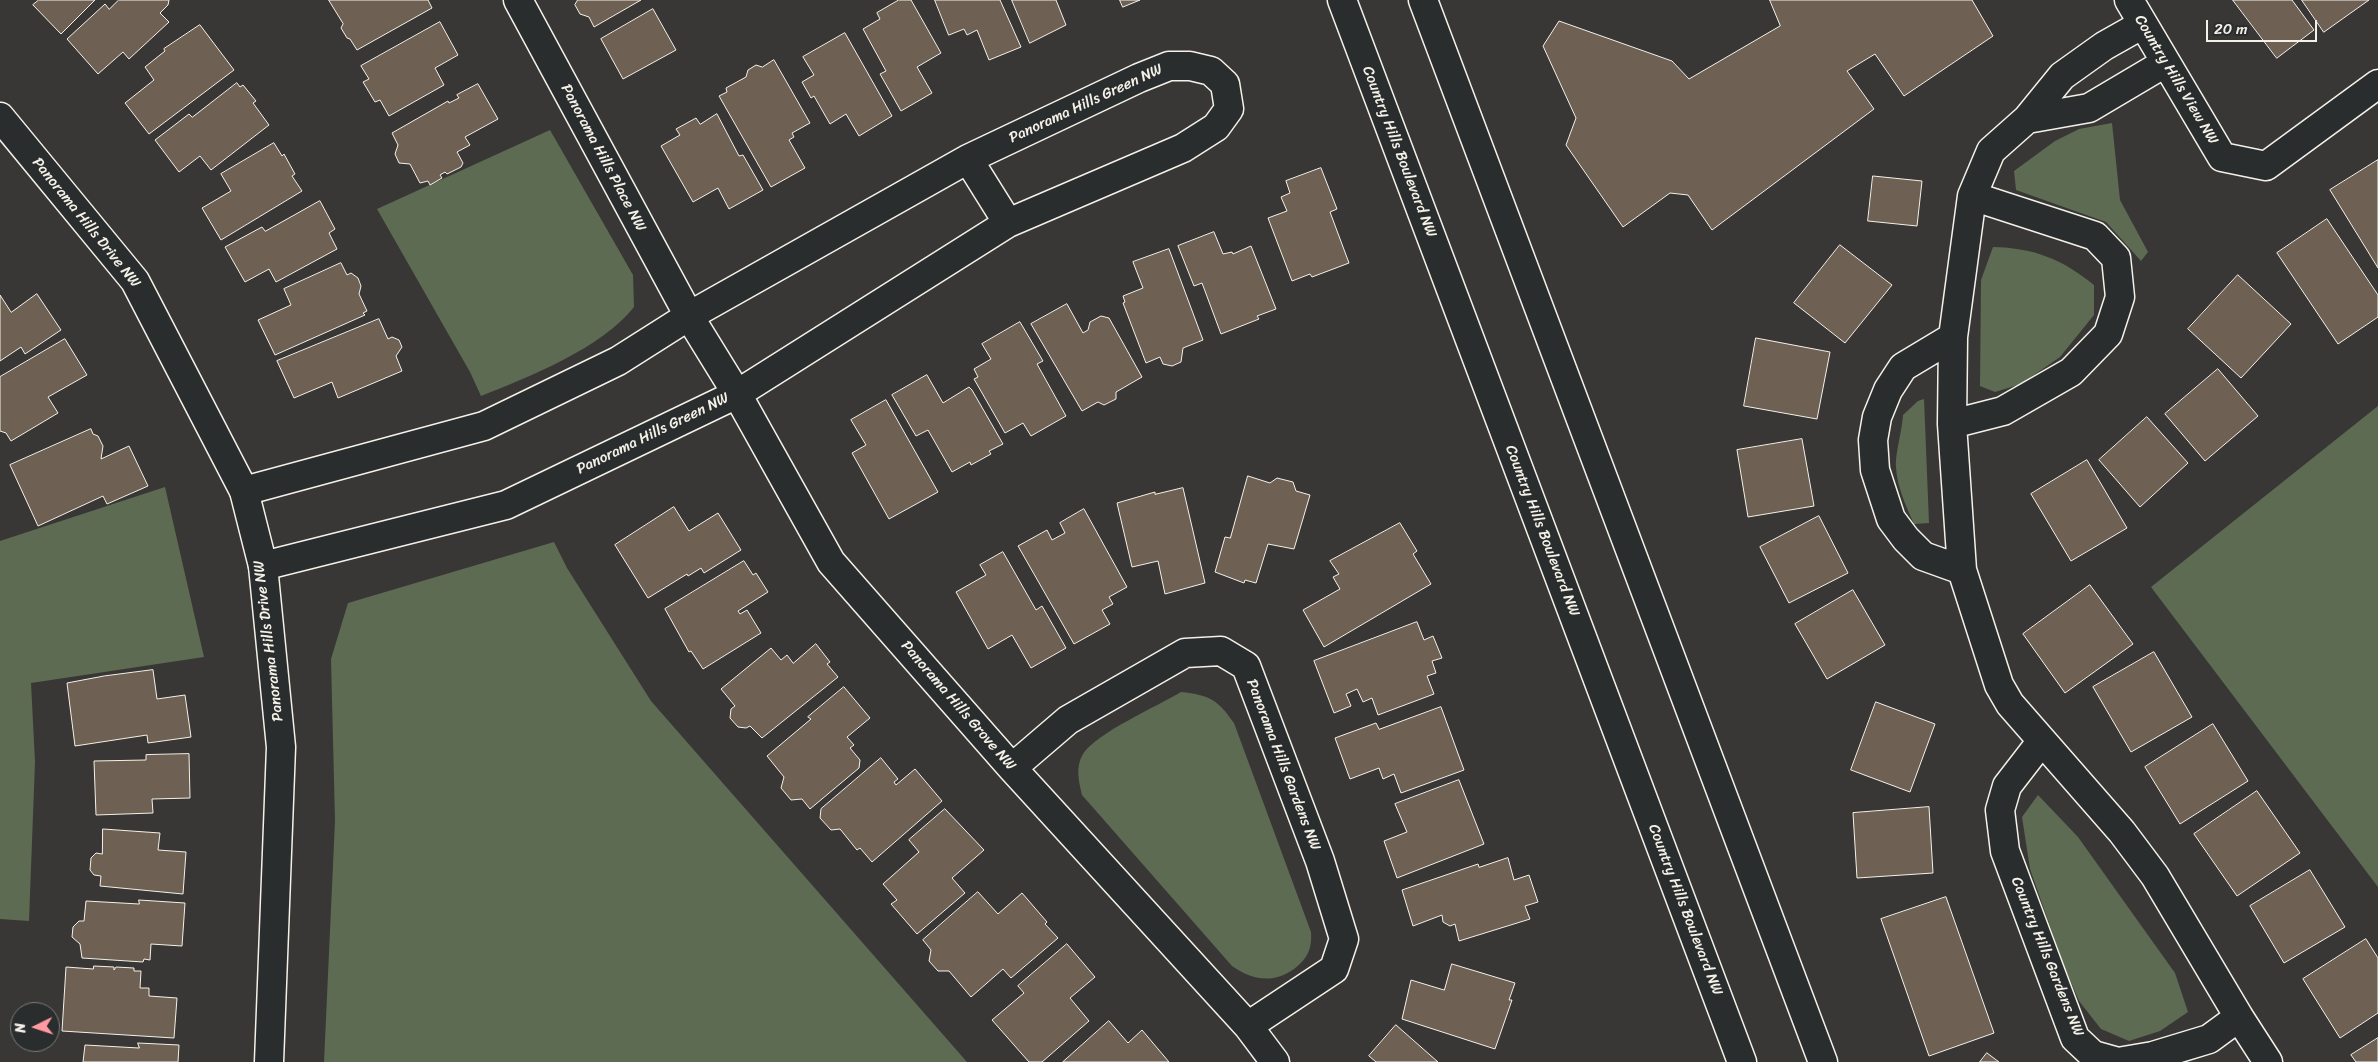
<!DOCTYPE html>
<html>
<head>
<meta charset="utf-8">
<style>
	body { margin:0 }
	#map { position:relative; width:2378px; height:1062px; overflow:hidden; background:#383736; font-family:Sriracha,sans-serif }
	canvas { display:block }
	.north { position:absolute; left:10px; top:1002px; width:50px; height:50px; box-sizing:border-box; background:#2a2d2e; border:1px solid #7b7b78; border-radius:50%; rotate:266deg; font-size:14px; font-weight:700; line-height:20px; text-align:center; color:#f4f1e8 }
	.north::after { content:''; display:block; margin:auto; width:18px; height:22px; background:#ff9aa2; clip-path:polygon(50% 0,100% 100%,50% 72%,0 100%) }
	.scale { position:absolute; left:2206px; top:20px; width:111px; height:22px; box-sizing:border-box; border:2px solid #f4f1e8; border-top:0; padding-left:6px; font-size:15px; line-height:18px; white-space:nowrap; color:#f4f1e8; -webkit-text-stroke:4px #2a2d2e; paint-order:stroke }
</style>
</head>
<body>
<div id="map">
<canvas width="2378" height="1062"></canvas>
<div class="north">N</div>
<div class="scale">20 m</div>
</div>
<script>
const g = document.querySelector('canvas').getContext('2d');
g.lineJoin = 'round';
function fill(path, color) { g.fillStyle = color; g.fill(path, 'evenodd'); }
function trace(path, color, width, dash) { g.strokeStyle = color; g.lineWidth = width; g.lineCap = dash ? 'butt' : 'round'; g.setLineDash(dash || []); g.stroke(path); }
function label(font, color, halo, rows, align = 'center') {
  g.font = font + ' Sriracha,sans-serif'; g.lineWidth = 4; g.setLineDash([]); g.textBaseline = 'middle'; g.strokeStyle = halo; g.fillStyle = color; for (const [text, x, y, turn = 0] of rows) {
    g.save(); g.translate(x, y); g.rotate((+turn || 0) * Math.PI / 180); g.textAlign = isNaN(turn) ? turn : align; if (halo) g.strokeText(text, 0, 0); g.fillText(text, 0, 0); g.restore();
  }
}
fill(new Path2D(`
	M 2112,123 L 2120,200 L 2148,252 L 2141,261 L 2106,222 L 2016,190 L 2014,171 L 2055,141 L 2079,129 Z
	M 550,130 L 633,275 L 634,307 C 602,348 529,377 481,396 L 470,372 L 377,209 Z
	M 1993,247 C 2034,248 2062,259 2094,285 L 2094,315 L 2060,357 L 2021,384 L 1995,392 L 1980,386 L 1981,280 Z
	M 1924,399 L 1929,523 L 1914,524 C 1906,506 1897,487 1896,467 C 1895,455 1902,431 1903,415 L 1918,401 Z
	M 2378,406 L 2378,887 L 2151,587 Z
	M 165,487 L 204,657 L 31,683 L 35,762 L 29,921 L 0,919 L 0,541 Z
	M 554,542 L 567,568 L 651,701 L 967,1062 L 324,1062 L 335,821 L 331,659 L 348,603 Z
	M 1181,692 C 1210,695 1218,700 1234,723 L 1311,932 C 1312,949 1308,958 1294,969 C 1273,984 1252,980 1232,966 L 1082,795 C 1079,782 1075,767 1083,754 C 1096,733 1158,706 1181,692 Z
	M 2038,795 L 2078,837 L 2175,973 L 2188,1012 L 2160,1031 L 2129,1041 L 2101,1029 L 2079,1001 L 2064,966 L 2030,869 L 2022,817 Z`), '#5e6b53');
const building = new Path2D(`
	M 39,0 L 95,0 L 61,34 L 33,5 Z
	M 119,0 L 169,0 L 168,5 L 160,13 L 169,22 L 129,59 L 123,52 L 98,74 L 67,39 L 105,4 L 109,9 Z
	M 329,0 L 428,0 L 432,8 L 357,50 L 350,39 L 347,38 L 341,28 L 343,24 Z
	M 578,0 L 641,0 L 594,27 L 589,17 L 580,14 L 575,5 Z
	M 899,0 L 911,0 L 941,53 L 917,67 L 932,93 L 901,111 L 880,74 L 886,71 L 863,29 L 880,19 L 877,13 Z
	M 935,0 L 1000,0 L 1021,47 L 989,60 L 977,30 L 967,35 L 964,29 L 949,35 Z
	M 1012,0 L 1056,0 L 1066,25 L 1030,43 Z
	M 1120,0 L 1140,0 L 1123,7 Z
	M 1770,0 L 1972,0 L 1993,36 L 1904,96 L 1875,54 L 1847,71 L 1874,109 L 1712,230 L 1688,195 L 1670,193 L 1623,227 L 1566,145 L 1576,118 L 1543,46 L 1559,21 L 1672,61 L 1689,79 L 1780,26 Z
	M 2233,0 L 2292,0 L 2314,30 L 2277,58 Z
	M 2302,0 L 2369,0 L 2324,32 Z
	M 653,9 L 676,50 L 623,79 L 601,39 Z
	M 440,22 L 458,55 L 435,68 L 444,85 L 389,116 L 380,100 L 375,102 L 363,82 L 369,79 L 361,66 Z
	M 200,25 L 234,70 L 149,134 L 125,103 L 154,80 L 145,67 L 165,51 L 164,49 Z
	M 845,33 L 892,116 L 859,136 L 846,114 L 830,124 L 814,96 L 811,98 L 802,82 L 814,75 L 803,57 Z
	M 774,60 L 810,123 L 792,133 L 794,137 L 789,140 L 805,168 L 771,187 L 719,96 L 727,92 L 726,88 L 746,77 L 748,70 L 756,65 L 762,67 Z
	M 237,83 L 240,87 L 243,85 L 256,101 L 253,103 L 269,125 L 211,170 L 200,156 L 179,172 L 155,140 L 189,114 L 192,117 Z
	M 478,84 L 498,119 L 465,137 L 470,145 L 457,152 L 463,163 L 461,167 L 447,174 L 445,172 L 440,175 L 442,178 L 430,185 L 428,181 L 420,183 L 410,164 L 399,163 L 395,154 L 398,145 L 392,133 L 448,101 L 449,103 L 459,98 L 457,95 Z
	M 717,114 L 739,156 L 743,155 L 763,190 L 729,209 L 718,188 L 693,202 L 661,146 L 680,135 L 676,129 L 696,118 L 700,124 Z
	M 274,143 L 282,156 L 284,154 L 295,174 L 292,176 L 302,191 L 221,240 L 202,208 L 231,191 L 221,174 Z
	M 2378,160 L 2378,268 L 2330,190 Z
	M 1321,168 L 1337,209 L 1330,212 L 1349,263 L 1312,277 L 1310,274 L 1292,281 L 1268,218 L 1287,211 L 1281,197 L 1290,193 L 1286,181 Z
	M 1873,176 L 1922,181 L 1917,226 L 1868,221 Z
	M 320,201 L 335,229 L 329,233 L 337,249 L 276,282 L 269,269 L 245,282 L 225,247 L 262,227 L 265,231 Z
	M 2327,219 L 2378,295 L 2378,317 L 2338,344 L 2277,253 Z
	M 1214,232 L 1223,254 L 1232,252 L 1233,254 L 1251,246 L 1276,309 L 1257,316 L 1259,319 L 1221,334 L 1202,283 L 1194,286 L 1178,246 Z
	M 1840,245 L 1892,285 L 1845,343 L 1794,303 Z
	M 1169,249 L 1203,340 L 1183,348 L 1181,362 L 1172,366 L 1163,364 L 1160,357 L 1146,363 L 1123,303 L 1125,302 L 1123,296 L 1143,288 L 1133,262 Z
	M 341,263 L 347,275 L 351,273 L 358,278 L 361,286 L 359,294 L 367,311 L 363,313 L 365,315 L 275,355 L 258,320 L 291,305 L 284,289 Z
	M 2238,275 L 2291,324 L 2241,378 L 2188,329 Z
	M 37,294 L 61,330 L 25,354 L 21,347 L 0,361 L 0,295 L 11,312 Z
	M 1067,304 L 1083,333 L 1088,330 L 1090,322 L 1101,316 L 1109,318 L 1142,377 L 1116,392 L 1116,399 L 1104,405 L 1098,402 L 1082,411 L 1031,324 Z
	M 379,319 L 388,339 L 392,337 L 399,340 L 402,347 L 396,356 L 402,371 L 338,398 L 332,382 L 294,398 L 277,361 Z
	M 1020,322 L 1043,361 L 1037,364 L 1066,416 L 1031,436 L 1023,423 L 1005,433 L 974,379 L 978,377 L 974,369 L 991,359 L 982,344 Z
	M 1756,338 L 1830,352 L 1817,419 L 1744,406 Z
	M 65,339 L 87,375 L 48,397 L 58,413 L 11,441 L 6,433 L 0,431 L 0,377 Z
	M 2218,369 L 2258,416 L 2205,461 L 2165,414 Z
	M 927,375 L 943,403 L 969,387 L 972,390 L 1003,444 L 989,451 L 991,454 L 971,465 L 970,462 L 952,472 L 928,430 L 916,436 L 892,395 Z
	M 886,400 L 938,492 L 889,519 L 852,453 L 866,445 L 851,420 Z
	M 2147,417 L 2188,463 L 2140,507 L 2099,460 Z
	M 91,429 L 93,434 L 98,436 L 103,446 L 101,459 L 129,446 L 148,486 L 107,504 L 103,496 L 38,526 L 10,465 Z
	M 1802,439 L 1814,506 L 1748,517 L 1737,450 Z
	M 2087,460 L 2127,528 L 2071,561 L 2031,494 Z
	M 1248,476 L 1270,483 L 1277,478 L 1293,482 L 1296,491 L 1310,495 L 1294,549 L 1268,544 L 1256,583 L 1245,580 L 1244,583 L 1215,572 L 1225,537 L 1230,538 Z
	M 1183,488 L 1205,583 L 1165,594 L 1158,561 L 1132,567 L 1117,503 L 1155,492 L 1155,494 Z
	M 674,507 L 689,531 L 718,513 L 741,550 L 704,573 L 701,568 L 688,576 L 687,574 L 648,598 L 615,545 Z
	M 1084,509 L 1127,587 L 1109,597 L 1113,604 L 1102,610 L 1110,624 L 1074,644 L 1018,546 L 1047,530 L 1052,540 L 1065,533 L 1060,523 Z
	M 1819,516 L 1848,573 L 1789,603 L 1760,547 Z
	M 1400,523 L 1417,551 L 1413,554 L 1431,584 L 1324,647 L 1303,610 L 1340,589 L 1333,577 L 1339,574 L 1330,561 Z
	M 1003,552 L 1036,610 L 1042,606 L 1066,648 L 1031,668 L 1012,635 L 988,649 L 956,592 L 986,575 L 980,565 Z
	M 744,561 L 753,575 L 756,573 L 768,592 L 738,611 L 740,614 L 747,610 L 761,633 L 703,669 L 691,651 L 689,652 L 665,609 Z
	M 2090,585 L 2133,644 L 2065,693 L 2023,634 Z
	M 1853,590 L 1885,645 L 1827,679 L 1795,624 Z
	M 1417,622 L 1424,640 L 1433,636 L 1442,658 L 1432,661 L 1436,673 L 1427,676 L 1434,694 L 1378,715 L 1372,698 L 1363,702 L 1357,689 L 1346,694 L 1351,706 L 1334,713 L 1314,661 Z
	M 816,644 L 830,662 L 827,664 L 838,677 L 762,738 L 750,726 L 746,728 L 738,727 L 730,718 L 731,709 L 735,706 L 721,689 L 771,648 L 781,660 L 787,655 L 793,663 Z
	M 2154,652 L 2192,717 L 2131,752 L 2093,687 Z
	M 153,670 L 157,699 L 185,695 L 191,737 L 148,743 L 147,735 L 75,746 L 67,683 L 104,676 Z
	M 844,687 L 870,718 L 847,737 L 854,745 L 850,748 L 860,760 L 859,768 L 810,809 L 802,799 L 791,800 L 781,788 L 784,777 L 767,756 L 811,719 L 808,717 Z
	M 1876,702 L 1935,724 L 1910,792 L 1851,770 Z
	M 1441,707 L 1464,770 L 1401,793 L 1394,774 L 1383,779 L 1379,768 L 1350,779 L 1335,738 L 1376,723 L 1379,729 Z
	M 2213,724 L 2248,781 L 2180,824 L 2145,767 Z
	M 189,754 L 190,798 L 152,799 L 153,813 L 96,815 L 94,761 L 146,760 L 146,755 Z
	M 881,758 L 898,779 L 894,782 L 896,785 L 915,769 L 942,801 L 872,862 L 860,848 L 857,850 L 840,829 L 831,830 L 820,818 L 821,809 Z
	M 1459,780 L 1484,844 L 1397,878 L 1384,841 L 1407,832 L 1395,804 Z
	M 2257,791 L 2300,853 L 2237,896 L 2194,834 Z
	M 1929,807 L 1933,873 L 1857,878 L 1853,813 Z
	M 945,809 L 984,850 L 952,878 L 965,893 L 917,934 L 891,904 L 897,900 L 883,884 L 919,852 L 909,840 Z
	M 103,829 L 160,833 L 158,850 L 186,852 L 183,894 L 100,886 L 101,876 L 94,875 L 90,870 L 91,858 L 96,853 L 102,854 Z
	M 1508,858 L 1514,880 L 1529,875 L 1538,902 L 1525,906 L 1530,919 L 1459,941 L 1455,924 L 1450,926 L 1443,922 L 1442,915 L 1413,926 L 1402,890 L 1478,864 L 1479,867 Z
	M 2310,870 L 2345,927 L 2284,963 L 2250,906 Z
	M 978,892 L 998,914 L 1022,893 L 1047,922 L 1045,924 L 1058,938 L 1011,978 L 1003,969 L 971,997 L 949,971 L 938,971 L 929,961 L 931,950 L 923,940 Z
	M 1946,897 L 1994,1033 L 1929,1056 L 1881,919 Z
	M 139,900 L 185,903 L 182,946 L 151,944 L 150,960 L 144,959 L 143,962 L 82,958 L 80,944 L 72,937 L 73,927 L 79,921 L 84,921 L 86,901 L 139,904 Z
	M 2366,939 L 2378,958 L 2378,1013 L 2340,1038 L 2303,979 Z
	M 1067,944 L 1095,977 L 1070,998 L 1089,1021 L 1042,1062 L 1029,1062 L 992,1020 L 1024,993 L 1018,986 Z
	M 1452,964 L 1515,983 L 1509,1000 L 1512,1000 L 1495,1049 L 1402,1019 L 1411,980 L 1444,990 Z
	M 94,966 L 114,967 L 114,970 L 116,967 L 134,968 L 134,971 L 141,971 L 140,988 L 149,988 L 149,996 L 177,998 L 174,1038 L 62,1031 L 66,967 L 93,969 Z
	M 1109,1021 L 1128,1043 L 1142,1030 L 1169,1062 L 1063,1062 Z
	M 1396,1025 L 1438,1062 L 1376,1062 L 1369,1056 Z
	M 2378,1038 L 2378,1062 L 2356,1062 L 2351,1055 Z
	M 138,1043 L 179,1045 L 178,1062 L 83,1062 L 85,1045 L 139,1048 Z
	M 1987,1053 L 1999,1062 L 1980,1062 Z`);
fill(building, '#6e6154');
trace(building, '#f4f1e8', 1);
const street = new Path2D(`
	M 518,0 L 689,316 L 737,394 L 831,562 L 1012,768 L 1248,1026 L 1275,1062
	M 2129,0 L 2222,157 L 2266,166 L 2378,84
	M 2143,24 L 2104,46 L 2062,76 L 2027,119 L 1991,151 L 1972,196 L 1953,337 L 1952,424 L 1962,570 L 1999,685 L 2010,704 L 2122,832 L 2155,876 L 2239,1017 L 2268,1062
	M 2027,119 L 2089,108 L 2165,63
	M 968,159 L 1008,223
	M 1953,337 L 1903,367 L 1888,390 L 1877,417 L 1873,440 L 1875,470 L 1891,519 L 1906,539 L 1923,556 L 1962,570
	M 1952,424 L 2003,411 L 2071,372 L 2108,334 L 2120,297 L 2116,258 L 2095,236 L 1972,196
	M 244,491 L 484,426 L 618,361 L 689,316 L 968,159 L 1139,78 L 1169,66 L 1190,66 L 1211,71 L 1225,84 L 1229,109 L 1216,127 L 1183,148 L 1008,223 L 737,394 L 506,505 L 263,566
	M 2041,742 L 2007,786 L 2000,810 L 2005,851 L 2075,1038 L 2093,1055 L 2118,1062 L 2153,1056 L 2209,1039 L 2239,1017
	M 1012,768 L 1068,720 L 1185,653 L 1221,651 L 1246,666 L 1320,861 L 1344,939 L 1334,969 L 1248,1026`);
const secondary = new Path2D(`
	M 1342,0 L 1742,1062
	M 1423,0 L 1823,1062
	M 0,117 L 135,281 L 244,491 L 263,566 L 281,747 L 269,1062`);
trace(street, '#f4f1e8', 31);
trace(secondary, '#f4f1e8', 31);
trace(street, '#2a2d2e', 28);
trace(secondary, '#2a2d2e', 28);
label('15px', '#f4f1e8', '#2a2d2e', [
	["Country Hills View NW",2176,80,59],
	["Panorama Hills Green NW",1086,104,-25],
	["Country Hills Boulevard NW",1399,152,69],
	["Panorama Hills Place NW",603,158,62],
	["Panorama Hills Drive NW",86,223,51],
	["Panorama Hills Green NW",653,434,-26],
	["Country Hills Boulevard NW",1542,531,69],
	["Panorama Hills Drive NW",269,641,-97],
	["Panorama Hills Grove NW",958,706,49],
	["Panorama Hills Gardens NW",1283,765,69],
	["Country Hills Boulevard NW",1685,910,69],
	["Country Hills Gardens NW",2047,957,68]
]);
</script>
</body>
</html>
